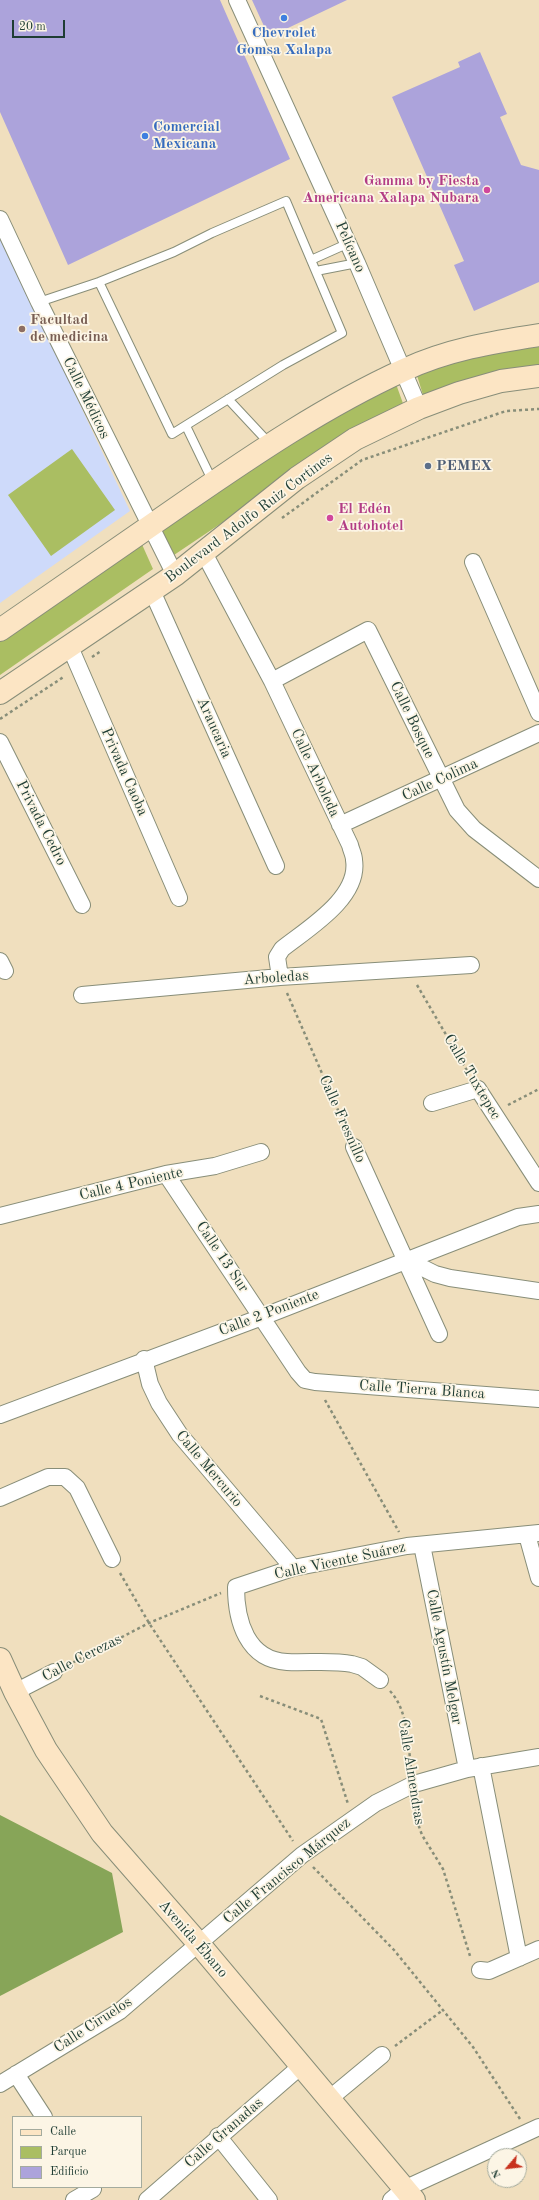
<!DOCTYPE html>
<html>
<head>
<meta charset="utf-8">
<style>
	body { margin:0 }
	#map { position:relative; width:539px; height:2200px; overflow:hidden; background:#f0dfbe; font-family:"Old Standard TT",serif }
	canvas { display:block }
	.legend { position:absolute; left:12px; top:2116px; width:130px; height:72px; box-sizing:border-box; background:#fcf5e5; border:1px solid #a4ab9e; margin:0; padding:5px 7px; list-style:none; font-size:12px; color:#1f3d34 }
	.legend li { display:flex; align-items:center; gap:8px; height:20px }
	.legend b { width:20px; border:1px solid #a4ab9e }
	.north { position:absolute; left:487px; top:2148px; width:40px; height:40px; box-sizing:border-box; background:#fcf5e5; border:1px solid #a4ab9e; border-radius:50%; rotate:242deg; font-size:11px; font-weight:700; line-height:16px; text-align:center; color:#1f3d34 }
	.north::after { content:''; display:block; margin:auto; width:14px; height:18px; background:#c8321e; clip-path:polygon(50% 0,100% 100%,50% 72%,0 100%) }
	.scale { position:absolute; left:12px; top:20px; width:53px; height:18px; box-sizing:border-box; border:2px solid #1f3d34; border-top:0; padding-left:5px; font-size:12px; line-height:14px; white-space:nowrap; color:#1f3d34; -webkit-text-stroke:3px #fcf5e5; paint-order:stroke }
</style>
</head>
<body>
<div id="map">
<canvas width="539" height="2200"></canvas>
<ul class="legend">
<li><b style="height:5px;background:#fce5c4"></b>Calle</li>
<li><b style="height:11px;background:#aabe62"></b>Parque</li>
<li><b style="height:11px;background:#aca3db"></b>Edificio</li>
</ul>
<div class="north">N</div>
<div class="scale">20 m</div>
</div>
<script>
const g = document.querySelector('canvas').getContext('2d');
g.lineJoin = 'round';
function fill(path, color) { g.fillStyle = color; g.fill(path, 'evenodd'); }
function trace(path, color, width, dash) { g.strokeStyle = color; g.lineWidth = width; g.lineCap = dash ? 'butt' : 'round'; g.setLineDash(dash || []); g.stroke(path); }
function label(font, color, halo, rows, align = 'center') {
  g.font = font + ' "Old Standard TT",serif'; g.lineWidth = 3.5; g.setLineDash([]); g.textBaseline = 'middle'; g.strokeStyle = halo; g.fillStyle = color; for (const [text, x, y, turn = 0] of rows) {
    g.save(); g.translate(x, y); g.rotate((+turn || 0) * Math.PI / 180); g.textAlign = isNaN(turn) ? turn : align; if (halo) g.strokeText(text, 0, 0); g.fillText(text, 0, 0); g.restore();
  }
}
fill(new Path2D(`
	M 0,235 L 130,511 L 0,603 Z`), '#cedafa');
fill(new Path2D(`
	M 539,347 L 539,370 L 424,398 L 415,369 L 508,349 Z
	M 396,384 L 405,409 L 342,442 L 174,555 L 159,526 L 324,416 Z
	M 72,449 L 115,510 L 51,556 L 8,495 Z
	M 140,540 L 153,569 L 0,675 L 0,637 Z`), '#aabe62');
fill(new Path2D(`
	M 0,1815 L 112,1873 L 123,1932 L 0,1996 Z`), '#87a558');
fill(new Path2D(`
	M 0,0 L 220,0 L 290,159 L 68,265 L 0,112 Z
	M 252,0 L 347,0 L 269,37 Z
	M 480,52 L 507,114 L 500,117 L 521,165 L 539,170 L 539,282 L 474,311 L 454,265 L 464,261 L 392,97 L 460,67 L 458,62 Z`), '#aca3db');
const lane = new Path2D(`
	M 311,260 L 349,243
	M 316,271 L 357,263
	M 39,302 L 99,282 L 174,252 L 212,233 L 286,201 L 342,333 L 283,365 L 172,434 L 99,282
	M 228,399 L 270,444
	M 186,426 L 213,482`);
const street = new Path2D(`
	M 237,0 L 357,263 L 419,408
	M 0,219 L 39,302 L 175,575
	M 204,553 L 272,681 L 350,845 C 351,850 354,855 354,860 C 360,898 307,929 282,949 L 277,957 L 280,977
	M 473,562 L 539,713
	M 152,591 L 276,866
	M 70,647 L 179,898
	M 272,681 L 368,630 L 457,810 L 474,829 L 539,879
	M 0,742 L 82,905
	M 340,825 L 539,733
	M 0,961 L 5,971
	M 82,995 L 280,977 L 471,965
	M 432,1103 L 478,1089 L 539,1183
	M 354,1147 L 439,1334
	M 166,1174 L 298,1372 L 305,1380 L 315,1382 L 539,1399
	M 0,1216 L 166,1174 L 215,1166 L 261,1152
	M 407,1260 L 435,1274 L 450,1278 L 539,1291
	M 144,1359 L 150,1384 L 159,1403 L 180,1435 L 293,1568
	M 0,1415 L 262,1317 L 518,1217 L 539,1214
	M 0,1498 L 48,1477 L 65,1477 L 77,1488 L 112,1559
	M 527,1535 L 539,1578
	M 422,1545 L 467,1769
	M 380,1680 L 362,1667 L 352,1664 C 331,1660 309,1663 287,1662 C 247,1660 236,1621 236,1587 L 293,1568 L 407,1546 L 539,1533
	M 15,1692 L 54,1672
	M 481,1766 L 519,1958
	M 480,1970 L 489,1971 L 539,1949
	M 16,2074 L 44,2117
	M 0,2084 L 120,2011 L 302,1855 L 376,1803 L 414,1784 L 467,1769 L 539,1757
	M 329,2099 L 382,2055
	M 218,2136 L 269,2200
	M 74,2200 L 93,2189
	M 147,2200 L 301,2066
	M 391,2200 L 404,2189 L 539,2127`);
const secondary = new Path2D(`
	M 0,630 C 61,588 121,546 182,504 C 253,455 325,406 404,370 C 446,350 493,342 539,335
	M 0,693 L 175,575 L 297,478 L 355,439 L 419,408 L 459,393 L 501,381 L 539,376
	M 0,1659 L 15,1692 L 46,1750 L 102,1833 L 199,1944 L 414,2200`);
trace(lane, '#888e79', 10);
trace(street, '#888e79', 18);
trace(secondary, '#888e79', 24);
trace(new Path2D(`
	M 282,518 L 362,460 L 506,411 L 539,409
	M 92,657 L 101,651
	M 0,719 L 65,676
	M 417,985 L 469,1074
	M 287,993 L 348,1133
	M 508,1105 L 539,1089
	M 325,1400 L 399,1532
	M 120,1573 L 149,1623 L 293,1841
	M 68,1665 L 149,1623 L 221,1593
	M 390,1691 C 408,1710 408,1743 411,1768
	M 260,1696 L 321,1719 L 348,1804
	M 415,1802 L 417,1821 L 422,1835 L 443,1869 L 470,1956
	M 313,1867 L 394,1950 L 473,2047 L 520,2119
	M 395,2046 L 443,2010`), '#888e79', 2.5, [3, 3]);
trace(lane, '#fff', 8);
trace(street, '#fff', 16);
trace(secondary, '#fce5c4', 22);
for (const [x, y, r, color] of [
	[284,18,4,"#3f7fe0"],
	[145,136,4,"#3f7fe0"],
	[487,190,4,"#d1479c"],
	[22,329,4,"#8d6e63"],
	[428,466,4,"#5c6f8a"],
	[330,518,4,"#d1479c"]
]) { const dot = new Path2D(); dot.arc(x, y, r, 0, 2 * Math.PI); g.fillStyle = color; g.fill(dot); trace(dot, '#fcf5e5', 1.5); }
label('bold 15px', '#366cbe', '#fcf5e5', [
	["Chevrolet",284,33],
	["Gomsa Xalapa",284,50],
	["Comercial",153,127,"left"],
	["Mexicana",153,144,"left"]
]);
label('bold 15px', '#b23c85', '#fcf5e5', [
	["Gamma by Fiesta",479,181],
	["Americana Xalapa Nubara",479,198],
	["El Edén",338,509,"left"],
	["Autohotel",338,526,"left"]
], 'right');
label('15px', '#1f3d34', '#fcf5e5', [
	["Pelícano",350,247,66],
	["Calle Médicos",86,398,64],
	["Boulevard Adolfo Ruiz Cortines",249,518,-37],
	["Calle Bosque",412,720,64],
	["Araucaria",214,728,66],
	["Privada Caoba",124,772,66],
	["Calle Arboleda",315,773,65],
	["Calle Colima",440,780,-25],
	["Privada Cedro",41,823,63],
	["Arboledas",276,978,-4],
	["Calle Tuxtepec",472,1077,59],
	["Calle Fresnillo",342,1119,66],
	["Calle 4 Poniente",131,1184,-13],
	["Calle 13 Sur",222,1257,56],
	["Calle 2 Poniente",269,1313,-21],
	["Calle Tierra Blanca",422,1390,4],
	["Calle Mercurio",209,1469,50],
	["Calle Vicente Suárez",340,1561,-12],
	["Calle Agustín Melgar",444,1657,79],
	["Calle Cerezas",82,1658,-27],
	["Calle Almendras",411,1772,81],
	["Calle Francisco Márquez",287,1871,-39],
	["Avenida Ébano",193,1939,49],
	["Calle Ciruelos",93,2025,-33],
	["Calle Granadas",224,2133,-41]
]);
label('bold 15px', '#785e54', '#fcf5e5', [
	["Facultad",30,320],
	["de medicina",30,337]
], 'left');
label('bold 15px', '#4e5e75', '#fcf5e5', [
	["PEMEX",436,466]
], 'left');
</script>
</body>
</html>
